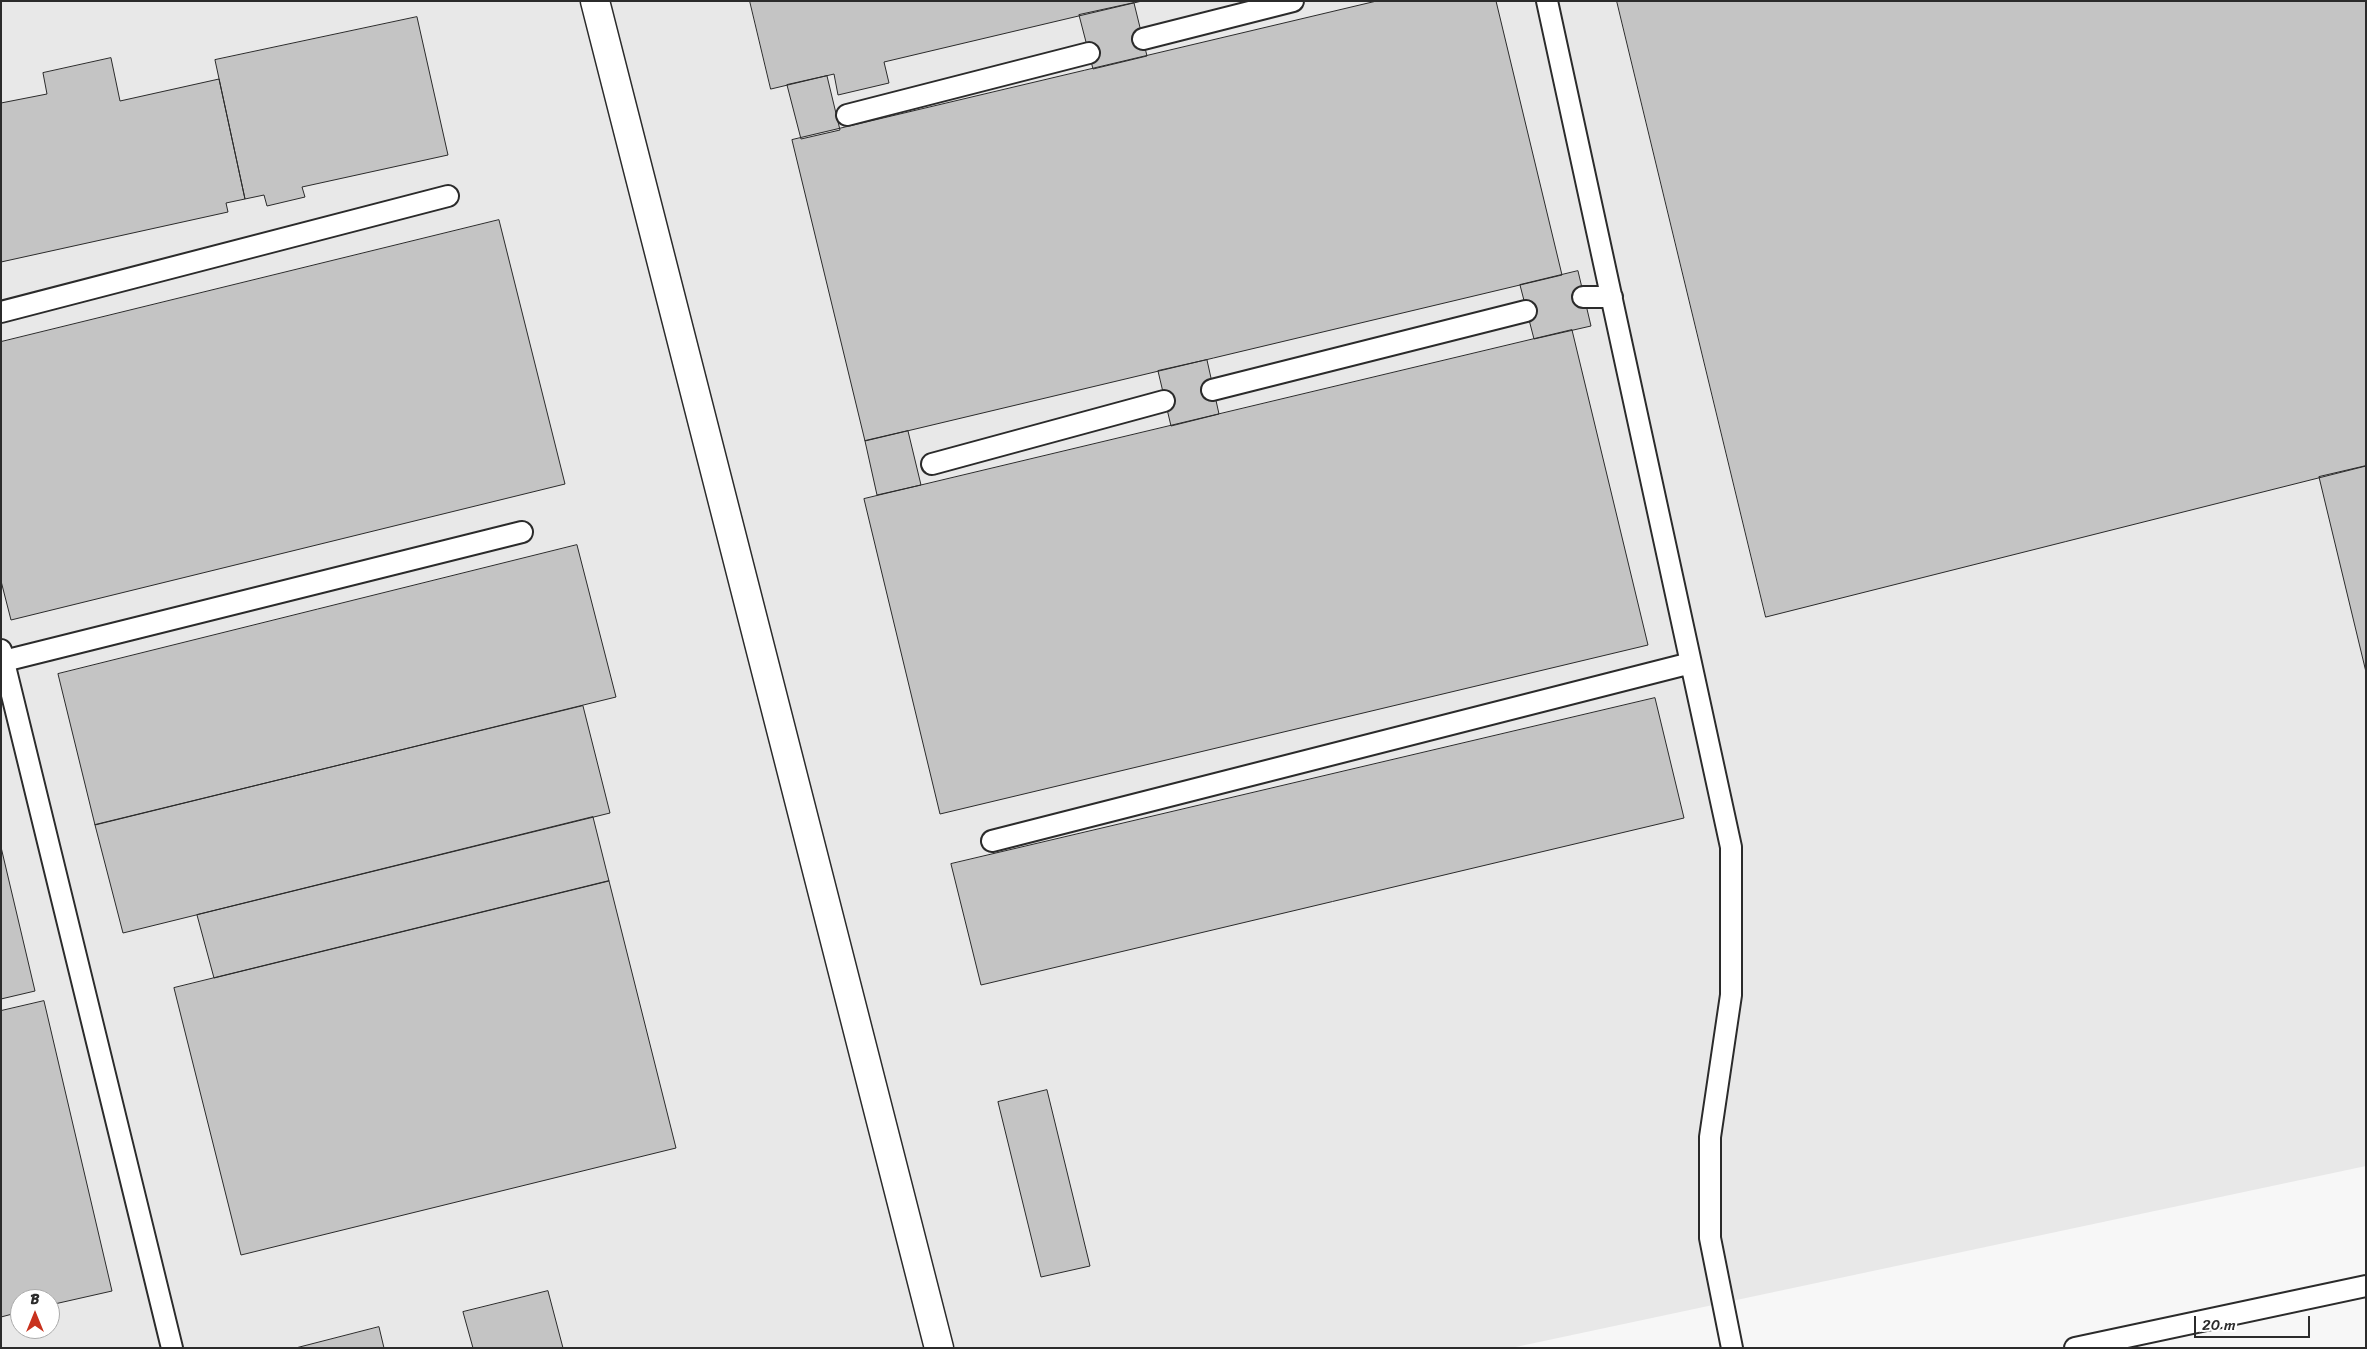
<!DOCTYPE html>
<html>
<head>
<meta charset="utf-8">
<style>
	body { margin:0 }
	#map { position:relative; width:2367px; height:1349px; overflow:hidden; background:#f7f7f7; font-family:Sriracha,sans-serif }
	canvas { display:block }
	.frame { position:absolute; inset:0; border:2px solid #2b2b2b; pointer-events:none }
	.north { position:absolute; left:10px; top:1289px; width:50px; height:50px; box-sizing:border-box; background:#fff; border:1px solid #aaa; border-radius:50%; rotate:0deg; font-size:14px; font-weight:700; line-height:20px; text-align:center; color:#2b2b2b }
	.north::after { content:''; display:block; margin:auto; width:18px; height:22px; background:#c8321e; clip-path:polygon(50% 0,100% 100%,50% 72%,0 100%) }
	.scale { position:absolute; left:2194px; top:1316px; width:116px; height:22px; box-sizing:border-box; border:2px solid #2b2b2b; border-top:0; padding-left:6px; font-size:15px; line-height:18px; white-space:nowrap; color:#2b2b2b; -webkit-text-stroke:4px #fff; paint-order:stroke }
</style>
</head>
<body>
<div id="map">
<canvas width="2367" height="1349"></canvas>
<div class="frame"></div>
<div class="north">B</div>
<div class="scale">20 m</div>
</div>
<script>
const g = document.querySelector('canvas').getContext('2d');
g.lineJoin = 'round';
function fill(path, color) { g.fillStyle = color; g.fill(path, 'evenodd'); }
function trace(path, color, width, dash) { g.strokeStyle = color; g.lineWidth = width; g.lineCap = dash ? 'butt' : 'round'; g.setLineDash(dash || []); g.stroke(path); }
fill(new Path2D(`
	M 1,1 L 2366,1 L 2366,1166 L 1511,1348 L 1,1348 ZM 20,1299 L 50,1299 L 50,1329 L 20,1329 Z`), '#e8e8e8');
const building = new Path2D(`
	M 750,1 L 1142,1 L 884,62 L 889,83 L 838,95 L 834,74 L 771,89 Z
	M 1377,1 L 1496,1 L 1562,275 L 865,441 L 792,140 Z
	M 1617,1 L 2366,1 L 2366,466 L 1766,617 Z
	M 1134,3 L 1147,56 L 1093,69 L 1079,15 Z
	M 417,17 L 448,155 L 302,187 L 305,197 L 267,206 L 264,195 L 245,199 L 215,60 Z
	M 111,58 L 120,101 L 219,79 L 245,199 L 226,203 L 228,212 L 1,262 L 1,103 L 47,94 L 43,73 Z
	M 827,76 L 840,130 L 801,139 L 787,85 Z
	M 499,220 L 565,484 L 11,620 L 1,581 L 1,342 Z
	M 1578,271 L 1591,326 L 1534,339 L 1520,285 Z
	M 1572,330 L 1648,645 L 940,814 L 864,499 Z
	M 1207,360 L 1219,414 L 1171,426 L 1158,371 Z
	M 908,431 L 921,485 L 877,495 L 865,441 Z
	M 2366,466 L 2366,672 L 2319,477 Z
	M 577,545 L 616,697 L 95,825 L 58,674 Z
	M 1655,698 L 1684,818 L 981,985 L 951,864 Z
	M 583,706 L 610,813 L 123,933 L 95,825 Z
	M 593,817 L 609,881 L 214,978 L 197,915 Z
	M 1,847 L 35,991 L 1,999 Z
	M 609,881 L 676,1148 L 241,1255 L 174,988 Z
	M 44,1001 L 112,1291 L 50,1305 L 50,1299 L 20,1299 L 20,1312 L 1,1317 L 1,1011 Z
	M 1047,1090 L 1090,1266 L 1041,1277 L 998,1102 Z
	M 548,1291 L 563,1348 L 473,1348 L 463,1312 Z
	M 379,1327 L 384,1348 L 296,1348 Z`);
fill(building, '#c4c4c4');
trace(building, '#2b2b2b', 1);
const service = new Path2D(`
	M 1547,1 L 1731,847 L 1731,995 L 1710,1137 L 1710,1238 L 1732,1348
	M 1143,39 L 1293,1
	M 847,115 L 1089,53
	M 1583,297 L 1612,297
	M 1,312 L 448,196
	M 1212,390 L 1526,311
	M 932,464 L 1164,401
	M 1,650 L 172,1348
	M 4,661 L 522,532
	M 992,841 L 1691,663
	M 2075,1348 L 2366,1286`);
const minor = new Path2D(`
	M 595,1 L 939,1348`);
trace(service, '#2b2b2b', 24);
trace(minor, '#2b2b2b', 31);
trace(service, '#fff', 20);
trace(minor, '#fff', 28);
</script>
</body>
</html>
